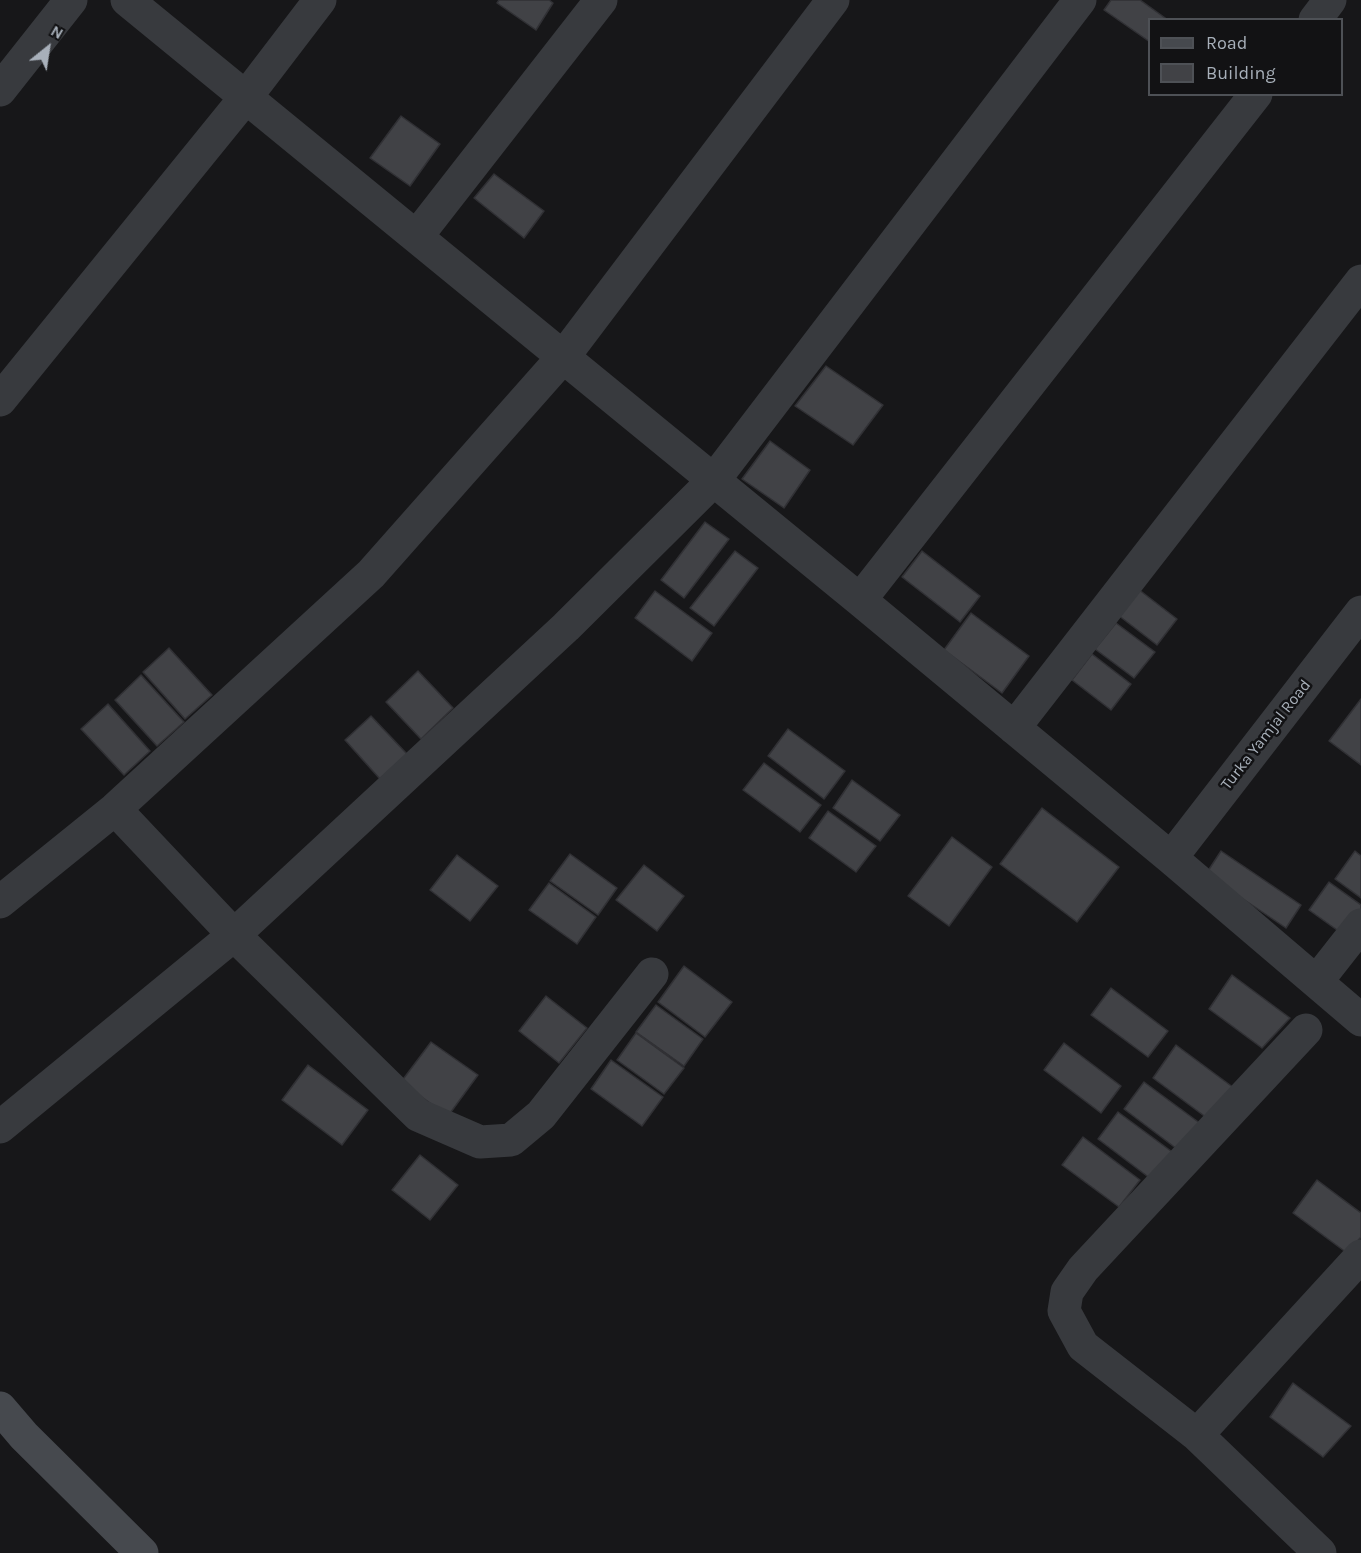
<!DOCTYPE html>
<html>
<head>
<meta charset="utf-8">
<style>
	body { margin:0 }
	#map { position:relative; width:1361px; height:1553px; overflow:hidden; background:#171719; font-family:Karla,sans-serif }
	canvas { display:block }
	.legend { position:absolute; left:1148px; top:18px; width:195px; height:78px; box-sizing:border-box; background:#121214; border:2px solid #4e5156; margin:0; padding:8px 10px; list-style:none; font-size:18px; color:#a8b0ba }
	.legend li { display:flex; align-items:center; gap:12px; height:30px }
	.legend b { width:30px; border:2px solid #4e5156 }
	.north { position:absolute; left:18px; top:18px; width:60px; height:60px; -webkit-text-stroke:4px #121214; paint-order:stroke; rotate:30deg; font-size:16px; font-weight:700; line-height:24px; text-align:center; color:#a8b0ba }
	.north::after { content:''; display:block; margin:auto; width:21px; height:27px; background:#a8b0ba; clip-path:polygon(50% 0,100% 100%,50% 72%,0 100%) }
</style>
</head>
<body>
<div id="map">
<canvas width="1361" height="1553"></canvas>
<ul class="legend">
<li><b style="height:8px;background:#46494e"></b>Road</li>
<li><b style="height:16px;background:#414246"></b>Building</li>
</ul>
<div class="north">N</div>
</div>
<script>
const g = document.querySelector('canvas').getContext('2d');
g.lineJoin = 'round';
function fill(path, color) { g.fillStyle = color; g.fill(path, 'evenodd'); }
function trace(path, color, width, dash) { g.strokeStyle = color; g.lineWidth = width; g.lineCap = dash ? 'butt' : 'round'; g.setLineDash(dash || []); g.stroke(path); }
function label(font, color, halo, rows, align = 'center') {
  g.font = font + ' Karla,sans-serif'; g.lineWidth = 5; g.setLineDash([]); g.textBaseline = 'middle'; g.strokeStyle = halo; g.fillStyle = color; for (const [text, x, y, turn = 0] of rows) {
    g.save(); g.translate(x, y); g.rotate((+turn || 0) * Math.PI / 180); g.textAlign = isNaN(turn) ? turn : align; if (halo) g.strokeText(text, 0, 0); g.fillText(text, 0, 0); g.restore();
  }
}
const building = new Path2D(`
	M 499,0 L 549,0 L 553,3 L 536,30 L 497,3 Z
	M 1111,0 L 1140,0 L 1168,20 L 1150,20 L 1150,42 L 1104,10 Z
	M 401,116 L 440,144 L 410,186 L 370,158 Z
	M 494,174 L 544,211 L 524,238 L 474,198 Z
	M 826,366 L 883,405 L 853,445 L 795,406 Z
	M 770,441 L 810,470 L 784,508 L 742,479 Z
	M 705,522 L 729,539 L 684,598 L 661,580 Z
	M 735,551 L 758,568 L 714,626 L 690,608 Z
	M 922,551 L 980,596 L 960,622 L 902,577 Z
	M 1138,589 L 1177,619 L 1157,645 L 1118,615 Z
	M 655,591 L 712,633 L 692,661 L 635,618 Z
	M 971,613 L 1029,656 L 1002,693 L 944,650 Z
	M 1116,623 L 1155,652 L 1134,678 L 1095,649 Z
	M 169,648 L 212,695 L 185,719 L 143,672 Z
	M 1092,654 L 1131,684 L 1111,710 L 1072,680 Z
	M 418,671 L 453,708 L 421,739 L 386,702 Z
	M 141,675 L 184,722 L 157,746 L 115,700 Z
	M 1361,699 L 1361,765 L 1329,741 Z
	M 108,704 L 150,751 L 124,775 L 81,729 Z
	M 371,716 L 407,754 L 380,779 L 345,740 Z
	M 788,729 L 845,771 L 824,799 L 768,756 Z
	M 764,763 L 821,805 L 800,832 L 743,790 Z
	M 852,780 L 900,815 L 880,841 L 833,808 Z
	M 1042,808 L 1119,867 L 1077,922 L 1000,864 Z
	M 828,811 L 876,846 L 856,872 L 809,838 Z
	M 952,837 L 992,867 L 949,926 L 908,896 Z
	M 1221,851 L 1301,905 L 1286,928 L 1206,874 Z
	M 1355,851 L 1361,856 L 1361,898 L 1335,879 Z
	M 570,854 L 617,888 L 598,915 L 550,881 Z
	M 457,855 L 498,886 L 470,921 L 430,890 Z
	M 644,865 L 684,896 L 657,931 L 616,900 Z
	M 1329,882 L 1361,905 L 1361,911 L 1344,935 L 1309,910 Z
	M 549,883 L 596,917 L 577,944 L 529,910 Z
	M 684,966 L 732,1002 L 705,1037 L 658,1002 Z
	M 1232,975 L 1290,1018 L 1262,1048 L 1209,1009 Z
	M 1111,988 L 1168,1031 L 1148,1057 L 1091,1015 Z
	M 546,996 L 587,1028 L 559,1063 L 519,1031 Z
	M 656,1005 L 703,1039 L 684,1066 L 636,1032 Z
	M 636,1033 L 684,1068 L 664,1094 L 617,1060 Z
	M 431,1042 L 478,1075 L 448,1116 L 401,1082 Z
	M 1064,1043 L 1121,1086 L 1101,1113 L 1044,1070 Z
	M 1176,1045 L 1234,1088 L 1207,1118 L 1153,1078 Z
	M 611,1060 L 663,1097 L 642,1126 L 591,1089 Z
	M 308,1065 L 368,1110 L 342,1145 L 282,1100 Z
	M 1144,1082 L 1201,1124 L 1181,1152 L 1124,1109 Z
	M 1118,1112 L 1175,1154 L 1155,1182 L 1098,1139 Z
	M 1083,1137 L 1140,1180 L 1119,1207 L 1062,1165 Z
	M 420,1155 L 458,1185 L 430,1220 L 392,1190 Z
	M 1317,1180 L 1361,1213 L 1361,1237 L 1347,1253 L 1293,1213 Z
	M 1293,1383 L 1351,1426 L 1323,1457 L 1270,1417 Z`);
fill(building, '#414246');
trace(building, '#313135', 1.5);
trace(new Path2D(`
	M 127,0 L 860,600 L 1171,858 L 1361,1020
	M 1315,20 L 1330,0
	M 0,90 L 71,0
	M 417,236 L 601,0
	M 0,400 L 246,97 L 320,0
	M 860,600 L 1256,94
	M 1014,728 L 1361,281
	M 115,809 L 234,935 L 418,1115 L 480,1142 L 511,1140 L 541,1115 L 652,974
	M 1171,858 L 1361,612
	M 0,902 L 115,809 L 371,574 L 564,356 L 833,0
	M 1317,981 L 1361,925
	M 0,1127 L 234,935 L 566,627 L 714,480 L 1080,0
	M 1197,1435 L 1083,1346 L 1064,1311 L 1067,1292 L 1083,1269 L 1306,1030
	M 1320,1553 L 1197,1435 L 1361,1256`), '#383a3e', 33);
trace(new Path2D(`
	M 0,1408 L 24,1436 L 142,1553`), '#46494e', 33);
label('16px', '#a8b0ba', '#121214', [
	["Turka Yamjal Road",1266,735,-52]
]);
</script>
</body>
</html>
